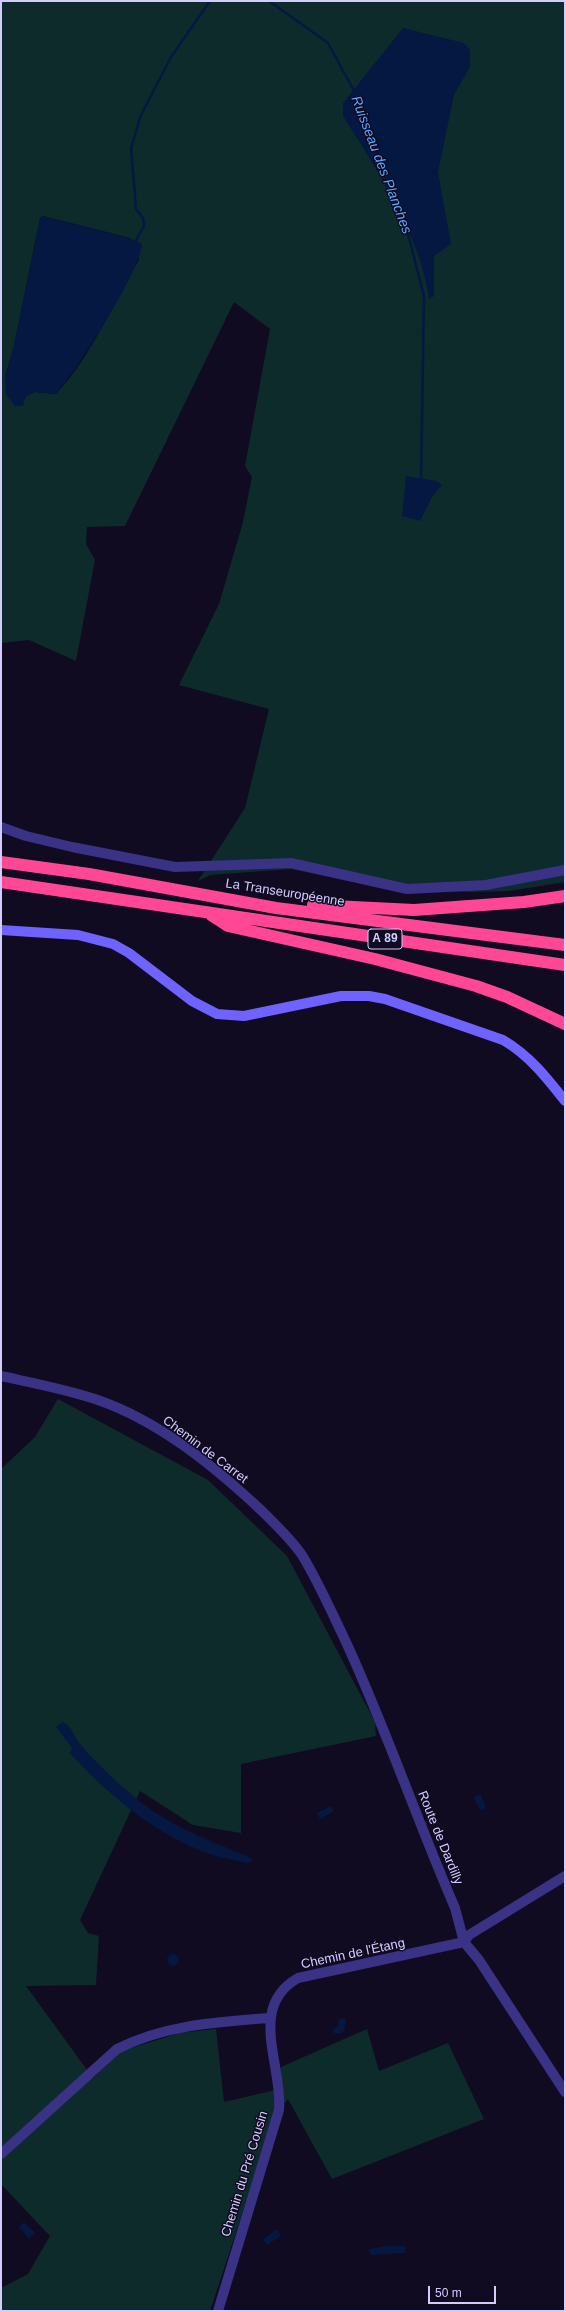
<!DOCTYPE html>
<html>
<head>
<meta charset="utf-8">
<style>
	body { margin:0 }
	#map { position:relative; width:566px; height:2312px; overflow:hidden; background:#100b21; font-family:Helvetica,sans-serif }
	canvas { display:block }
	.frame { position:absolute; inset:0; border:2px solid #d4ccff; pointer-events:none }
	.scale { position:absolute; left:428px; top:2286px; width:68px; height:18px; box-sizing:border-box; border:2px solid #d4ccff; border-top:0; padding-left:5px; font-size:12px; line-height:14px; white-space:nowrap; color:#d4ccff; -webkit-text-stroke:3px #100b21; paint-order:stroke }
</style>
</head>
<body>
<div id="map">
<canvas width="566" height="2312"></canvas>
<div class="frame"></div>
<div class="scale">50 m</div>
</div>
<script>
const g = document.querySelector('canvas').getContext('2d');
g.lineJoin = 'round';
function fill(path, color) { g.fillStyle = color; g.fill(path, 'evenodd'); }
function trace(path, color, width, dash) { g.strokeStyle = color; g.lineWidth = width; g.lineCap = dash ? 'butt' : 'round'; g.setLineDash(dash || []); g.stroke(path); }
function label(font, color, halo, rows, align = 'center') {
  g.font = font + ' Helvetica,sans-serif'; g.lineWidth = 3; g.setLineDash([]); g.textBaseline = 'middle'; g.strokeStyle = halo; g.fillStyle = color; for (const [text, x, y, turn = 0] of rows) {
    g.save(); g.translate(x, y); g.rotate((+turn || 0) * Math.PI / 180); g.textAlign = isNaN(turn) ? turn : align; if (halo) g.strokeText(text, 0, 0); g.fillText(text, 0, 0); g.restore();
  }
}
fill(new Path2D(`
	M 1,1 L 565,1 L 565,882 L 509,891 L 470,892 L 411,890 L 348,881 L 291,869 L 210,875 L 198,881 L 245,808 L 269,709 L 179,685 L 219,604 L 243,522 L 252,477 L 245,466 L 270,329 L 234,302 L 125,526 L 87,527 L 86,544 L 95,560 L 76,661 L 29,640 L 1,643 ZM 43,216 L 130,238 L 139,260 C 112,304 92,356 56,394 L 35,392 L 26,396 L 5,377 L 14,346 L 40,218 Z
	M 58,1399 L 208,1480 L 287,1556 L 375,1722 L 376,1736 L 241,1764 L 241,1833 L 193,1825 L 140,1791 L 80,1920 L 88,1933 L 99,1936 L 96,1985 L 26,1986 L 93,2078 L 121,2051 L 180,2033 L 216,2029 L 224,2102 L 280,2089 L 281,2067 L 367,2029 L 379,2071 L 448,2043 L 484,2119 L 332,2179 L 288,2099 L 275,2114 L 210,2311 L 1,2311 L 1,2288 L 28,2274 L 50,2236 L 1,2184 L 1,1469 L 35,1437 Z`), '#0e2b2c');
fill(new Path2D(`
	M 403,28 L 464,43 L 470,50 L 470,67 L 454,95 L 438,172 L 451,244 L 434,256 L 434,296 L 429,299 C 422,239 375,166 343,116 L 343,103 Z
	M 43,216 L 130,238 L 142,244 C 142,268 75,374 56,394 L 35,392 L 26,396 L 23,406 L 15,406 L 6,394 L 5,377 L 14,346 L 40,218 Z
	M 406,476 L 436,481 L 442,485 L 432,497 L 420,521 L 402,516 Z
	M 62,1722 C 72,1725 74,1738 81,1745 C 98,1765 118,1783 138,1800 C 171,1826 208,1840 247,1856 L 253,1860 L 246,1863 C 232,1859 215,1857 202,1851 C 151,1831 106,1793 70,1753 L 72,1748 L 56,1727 Z
	M 477,1795 L 481,1795 L 486,1808 L 480,1810 L 474,1798 Z
	M 329,1807 L 332,1807 L 334,1811 L 320,1819 L 317,1813 Z
	M167 1960a6 6 0 1 1 12 0a6 6 0 1 1-12 0Z
	M 339,2018 L 346,2019 L 344,2031 L 340,2034 L 334,2033 L 332,2030 L 338,2026 Z
	M 24,2222 L 35,2233 L 29,2239 L 19,2227 Z
	M 277,2229 L 281,2236 L 267,2245 L 263,2239 Z
	M 387,2246 L 405,2246 L 405,2253 L 372,2255 L 369,2252 L 370,2249 Z`), '#051841');
trace(new Path2D(`
	M 269,1 L 328,43 L 354,91
	M 407,230 L 424,296 L 421,481
	M 136,240 L 144,226 L 143,218 L 136,209 L 131,148 L 141,115 L 171,57 L 210,1`), '#051841', 2.5);
trace(new Path2D(`
	M 1,827 L 26,836 L 72,847 L 175,867 L 291,863 L 407,889 L 486,885 L 565,870
	M 1,1376 C 33,1383 65,1389 95,1399 C 158,1420 214,1466 262,1511 C 276,1525 291,1539 302,1555 C 319,1583 332,1613 346,1642 C 386,1729 417,1820 455,1908 L 464,1942 L 479,1960 L 565,2092
	M 1,2154 L 117,2049 C 164,2025 217,2022 269,2018
	M 218,2311 L 279,2110 C 283,2065 247,2007 298,1978 L 464,1942 L 469,1935 L 565,1876`), '#393285', 10);
trace(new Path2D(`
	M 1,930 L 78,935 L 113,944 L 129,953 L 192,1001 L 217,1014 L 244,1016 L 341,996 L 369,996 L 385,999 L 503,1040 C 529,1055 547,1078 565,1101`), '#6e63ff', 10);
trace(new Path2D(`
	M 1,862 L 89,874 L 276,908 L 565,945
	M 1,882 L 565,965
	M 313,905 L 414,910 L 524,902 L 565,896
	M 211,915 L 228,926 L 375,959 L 476,986 L 507,997 L 565,1024`), '#ff4796', 12);
for (const [x, y, w] of [
	[385,939,34]
]) { const box = new Path2D(); box.roundRect(x - w / 2, y - 10, w, 20, 3); g.fillStyle = '#100b21'; g.fill(box); trace(box, '#d4ccff', 1); }
label('bold 12px', '#d4ccff', null, [
	["A 89",385,939]
]);
label('13px', '#d4ccff', '#100b21', [
	["La Transeuropéenne",285,893,9],
	["Chemin de Carret",205,1450,37],
	["Route de Dardilly",440,1838,68],
	["Chemin de l'Étang",353,1954,-12],
	["Chemin du Pré Cousin",245,2174,-73]
]);
label('italic 14px', '#5aaaff', '#100b21', [
	["Ruisseau des Planches",381,165,69]
]);
</script>
</body>
</html>
